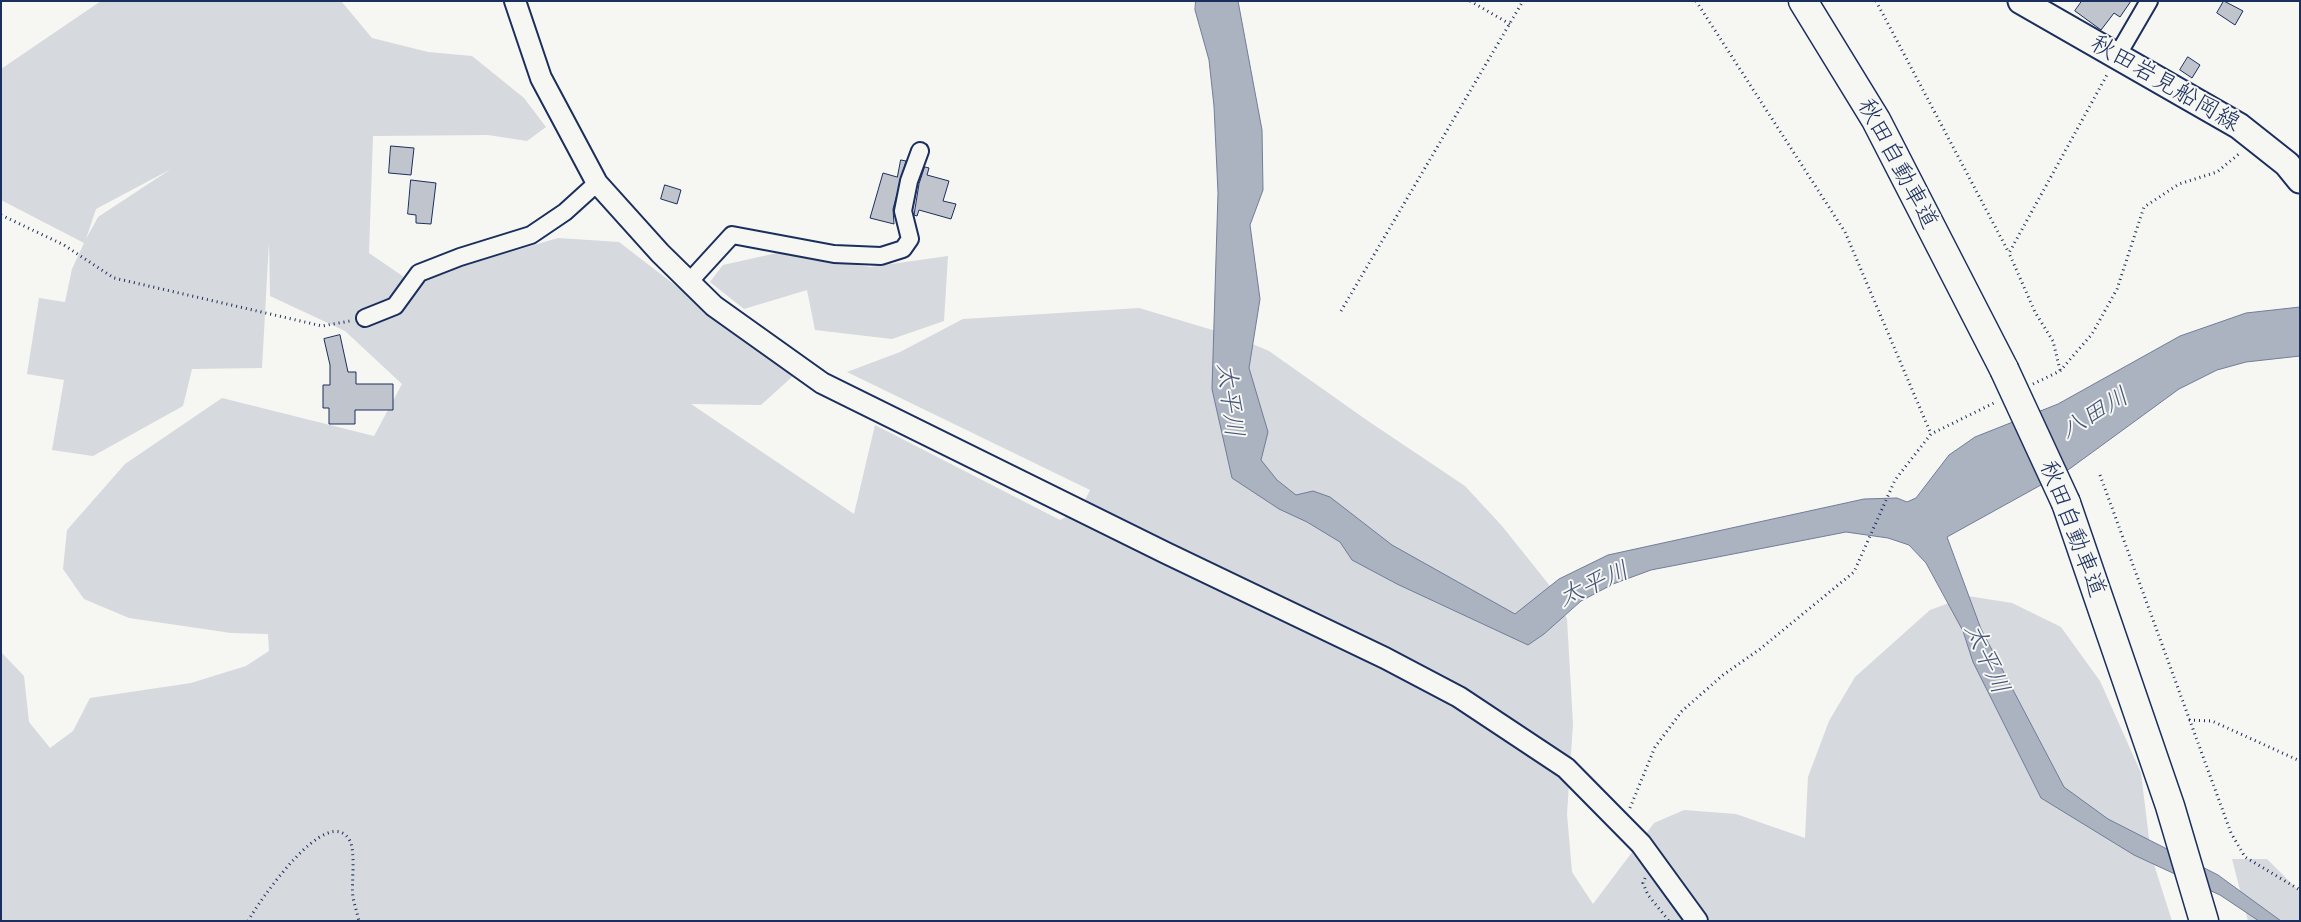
<!DOCTYPE html>
<html>
<head>
<meta charset="utf-8">
<style>
	body { margin:0 }
	#map { position:relative; width:2301px; height:922px; overflow:hidden; background:#f6f6f2; font-family:Caveat,sans-serif }
	canvas { display:block }
	.frame { position:absolute; inset:0; border:2px solid #1b2f5e; pointer-events:none }
</style>
</head>
<body>
<div id="map">
<canvas width="2301" height="922"></canvas>
<div class="frame"></div>
</div>
<script>
const g = document.querySelector('canvas').getContext('2d');
g.lineJoin = 'round';
function fill(path, color) { g.fillStyle = color; g.fill(path, 'evenodd'); }
function trace(path, color, width, dash) { g.strokeStyle = color; g.lineWidth = width; g.lineCap = dash ? 'butt' : 'round'; g.setLineDash(dash || []); g.stroke(path); }
function label(font, color, halo, rows, align = 'center') {
  g.font = font + ' Caveat,"Klee One",sans-serif'; g.lineWidth = 4; g.setLineDash([]); g.textBaseline = 'middle'; g.strokeStyle = halo; g.fillStyle = color; for (const [text, x, y, turn = 0] of rows) {
    g.save(); g.translate(x, y); g.rotate((+turn || 0) * Math.PI / 180); g.textAlign = isNaN(turn) ? turn : align; if (halo) g.strokeText(text, 0, 0); g.fillText(text, 0, 0); g.restore();
  }
}
fill(new Path2D(`
	M 101,1 L 341,1 L 372,38 L 428,52 L 472,56 L 524,98 L 546,127 L 527,141 L 488,135 L 373,136 L 369,253 L 420,288 L 421,278 L 558,238 L 619,242 L 793,376 L 761,405 L 691,404 L 854,514 L 875,425 L 1060,520 L 1080,510 L 1090,490 L 847,372 L 900,352 L 963,319 L 1139,308 L 1236,337 L 1269,351 L 1368,421 L 1465,486 L 1502,526 L 1554,591 L 1567,619 L 1573,724 L 1567,814 L 1572,872 L 1593,904 L 1654,823 L 1684,810 L 1736,814 L 1805,838 L 1808,777 L 1829,721 L 1855,677 L 1930,610 L 1968,596 L 2012,603 L 2061,627 L 2100,681 L 2141,773 L 2151,855 L 2172,921 L 1,921 L 1,652 L 24,676 L 29,722 L 50,748 L 73,731 L 90,698 L 191,683 L 246,666 L 269,651 L 268,634 L 231,633 L 129,618 L 84,599 L 63,569 L 67,530 L 125,464 L 222,398 L 374,436 L 402,384 L 345,331 L 270,296 L 269,242 L 262,368 L 192,369 L 183,406 L 93,456 L 52,450 L 64,380 L 27,374 L 39,298 L 65,302 L 72,269 L 84,243 L 1,200 L 1,69 ZM 171,169 L 98,217 L 86,239 L 96,209 Z
	M 777,253 L 870,267 L 948,256 L 944,321 L 892,339 L 815,330 L 807,290 L 744,309 L 710,282 L 723,265 Z
	M 2232,859 L 2267,859 L 2300,892 L 2300,921 L 2248,921 Z`), '#d6d9dd');
const water = new Path2D(`
	M 1196,1 L 1238,1 L 1262,130 L 1263,190 L 1250,225 L 1260,299 L 1249,368 L 1268,432 L 1261,460 L 1277,480 L 1296,495 L 1313,491 L 1330,497 L 1392,545 L 1515,614 L 1559,579 L 1608,555 L 1864,499 L 1897,498 L 1907,502 L 1916,498 L 1949,455 L 1975,437 L 2058,404 L 2180,336 L 2246,313 L 2300,307 L 2300,356 L 2246,362 L 2217,370 L 2179,389 L 2068,470 L 1947,537 L 1981,629 L 2064,787 L 2108,819 L 2218,875 L 2281,921 L 2259,921 L 2220,895 L 2134,855 L 2041,798 L 1973,662 L 1963,631 L 1926,563 L 1909,545 L 1888,538 L 1846,532 L 1651,570 L 1613,584 L 1581,601 L 1544,634 L 1528,645 L 1397,584 L 1352,560 L 1340,542 L 1307,522 L 1279,509 L 1232,478 L 1212,389 L 1218,193 L 1214,106 L 1209,60 L 1195,10 Z`);
fill(water, '#abb2c0');
trace(water, '#717e99', 1);
const building = new Path2D(`
	M 2082,1 L 2131,1 L 2120,17 L 2114,13 L 2101,30 L 2075,11 Z
	M 2224,1 L 2243,11 L 2235,25 L 2217,13 Z
	M 2188,57 L 2200,65 L 2192,78 L 2180,70 Z
	M 391,146 L 414,148 L 411,175 L 389,173 Z
	M 901,160 L 906,161 L 893,209 L 894,224 L 870,218 L 883,173 L 897,177 Z
	M 925,167 L 929,168 L 927,175 L 949,181 L 943,201 L 956,204 L 951,219 L 919,210 L 917,216 L 914,215 L 919,184 Z
	M 411,180 L 436,183 L 431,224 L 416,223 L 416,215 L 408,214 Z
	M 665,185 L 681,190 L 677,204 L 661,199 Z
	M 340,335 L 348,372 L 356,372 L 356,384 L 393,384 L 393,410 L 355,410 L 355,424 L 329,424 L 329,408 L 323,408 L 323,385 L 330,385 L 330,365 L 324,339 Z`);
fill(building, '#c0c4cd');
trace(building, '#1b2f5e', 1);
const minor = new Path2D(`
	M 2117,56 L 2149,1
	M 689,282 L 732,235 L 834,254 L 881,256 L 903,249 L 910,239 L 903,211 L 909,181 L 920,151
	M 365,318 L 395,306 L 419,273 L 460,257 L 531,235 L 565,212 L 597,183`);
const tertiary = new Path2D(`
	M 515,1 L 541,78 L 597,183 L 660,253 L 714,306 L 822,383 L 1166,553 L 1385,658 L 1459,697 L 1566,768 L 1641,844 L 1697,921`);
const primary = new Path2D(`
	M 2021,1 L 2239,126 L 2287,164 L 2300,180`);
const motorway = new Path2D(`
	M 1803,1 L 1876,120 L 2004,369
	M 2066,503 L 2170,806 L 2204,921`);
trace(minor, '#1b2f5e', 20);
trace(tertiary, '#1b2f5e', 24);
trace(primary, '#1b2f5e', 29);
trace(motorway, '#1b2f5e', 31);
trace(new Path2D(`
	M 1470,1 L 1510,24
	M 1696,1 L 1845,232 L 1931,434
	M 1876,1 L 2009,253
	M 1,215 L 64,245 L 114,278 L 322,326 L 350,321
	M 1341,311 L 1523,1
	M 2060,370 L 2053,341 L 2035,312 L 2009,253 L 2108,73
	M 2033,384 L 2060,371 L 2092,334 L 2117,289 L 2144,207 L 2179,184 L 2217,172 L 2240,153
	M 2100,475 L 2231,833 L 2245,857 L 2300,890
	M 2189,720 L 2212,721 L 2300,761
	M 1630,808 L 1655,747 L 1682,711 L 1723,675 L 1760,649 L 1854,572 L 1895,480 L 1931,434 L 1996,402
	M 1645,878 L 1643,883 L 1648,895 L 1669,921
	M 248,921 C 258,903 328,800 350,841 C 356,854 351,883 353,898 C 355,906 357,913 359,921`), '#1b2f5e', 3, [1, 4]);
trace(minor, '#f6f6f2', 16);
trace(tertiary, '#f6f6f2', 20);
trace(primary, '#f6f6f2', 25);
trace(motorway, '#f6f6f2', 28);
const motorwayBridge = new Path2D(`
	M 2004,369 L 2066,503`);
trace(motorwayBridge, '#1b2f5e', 31, []);
trace(motorwayBridge, '#f6f6f2', 28);
label('24px', '#1b2f5e', '#f6f6f2', [
	["秋田岩見船岡線",2165,84,30],
	["秋田自動車道",1897,164,62],
	["秋田自動車道",2072,529,69]
]);
label('italic 25px', '#46567b', '#f6f6f2', [
	["太平川",1229,400,83],
	["八田川",2095,414,-31],
	["太平川",1594,585,-24],
	["太平川",1986,659,66]
]);
</script>
</body>
</html>
